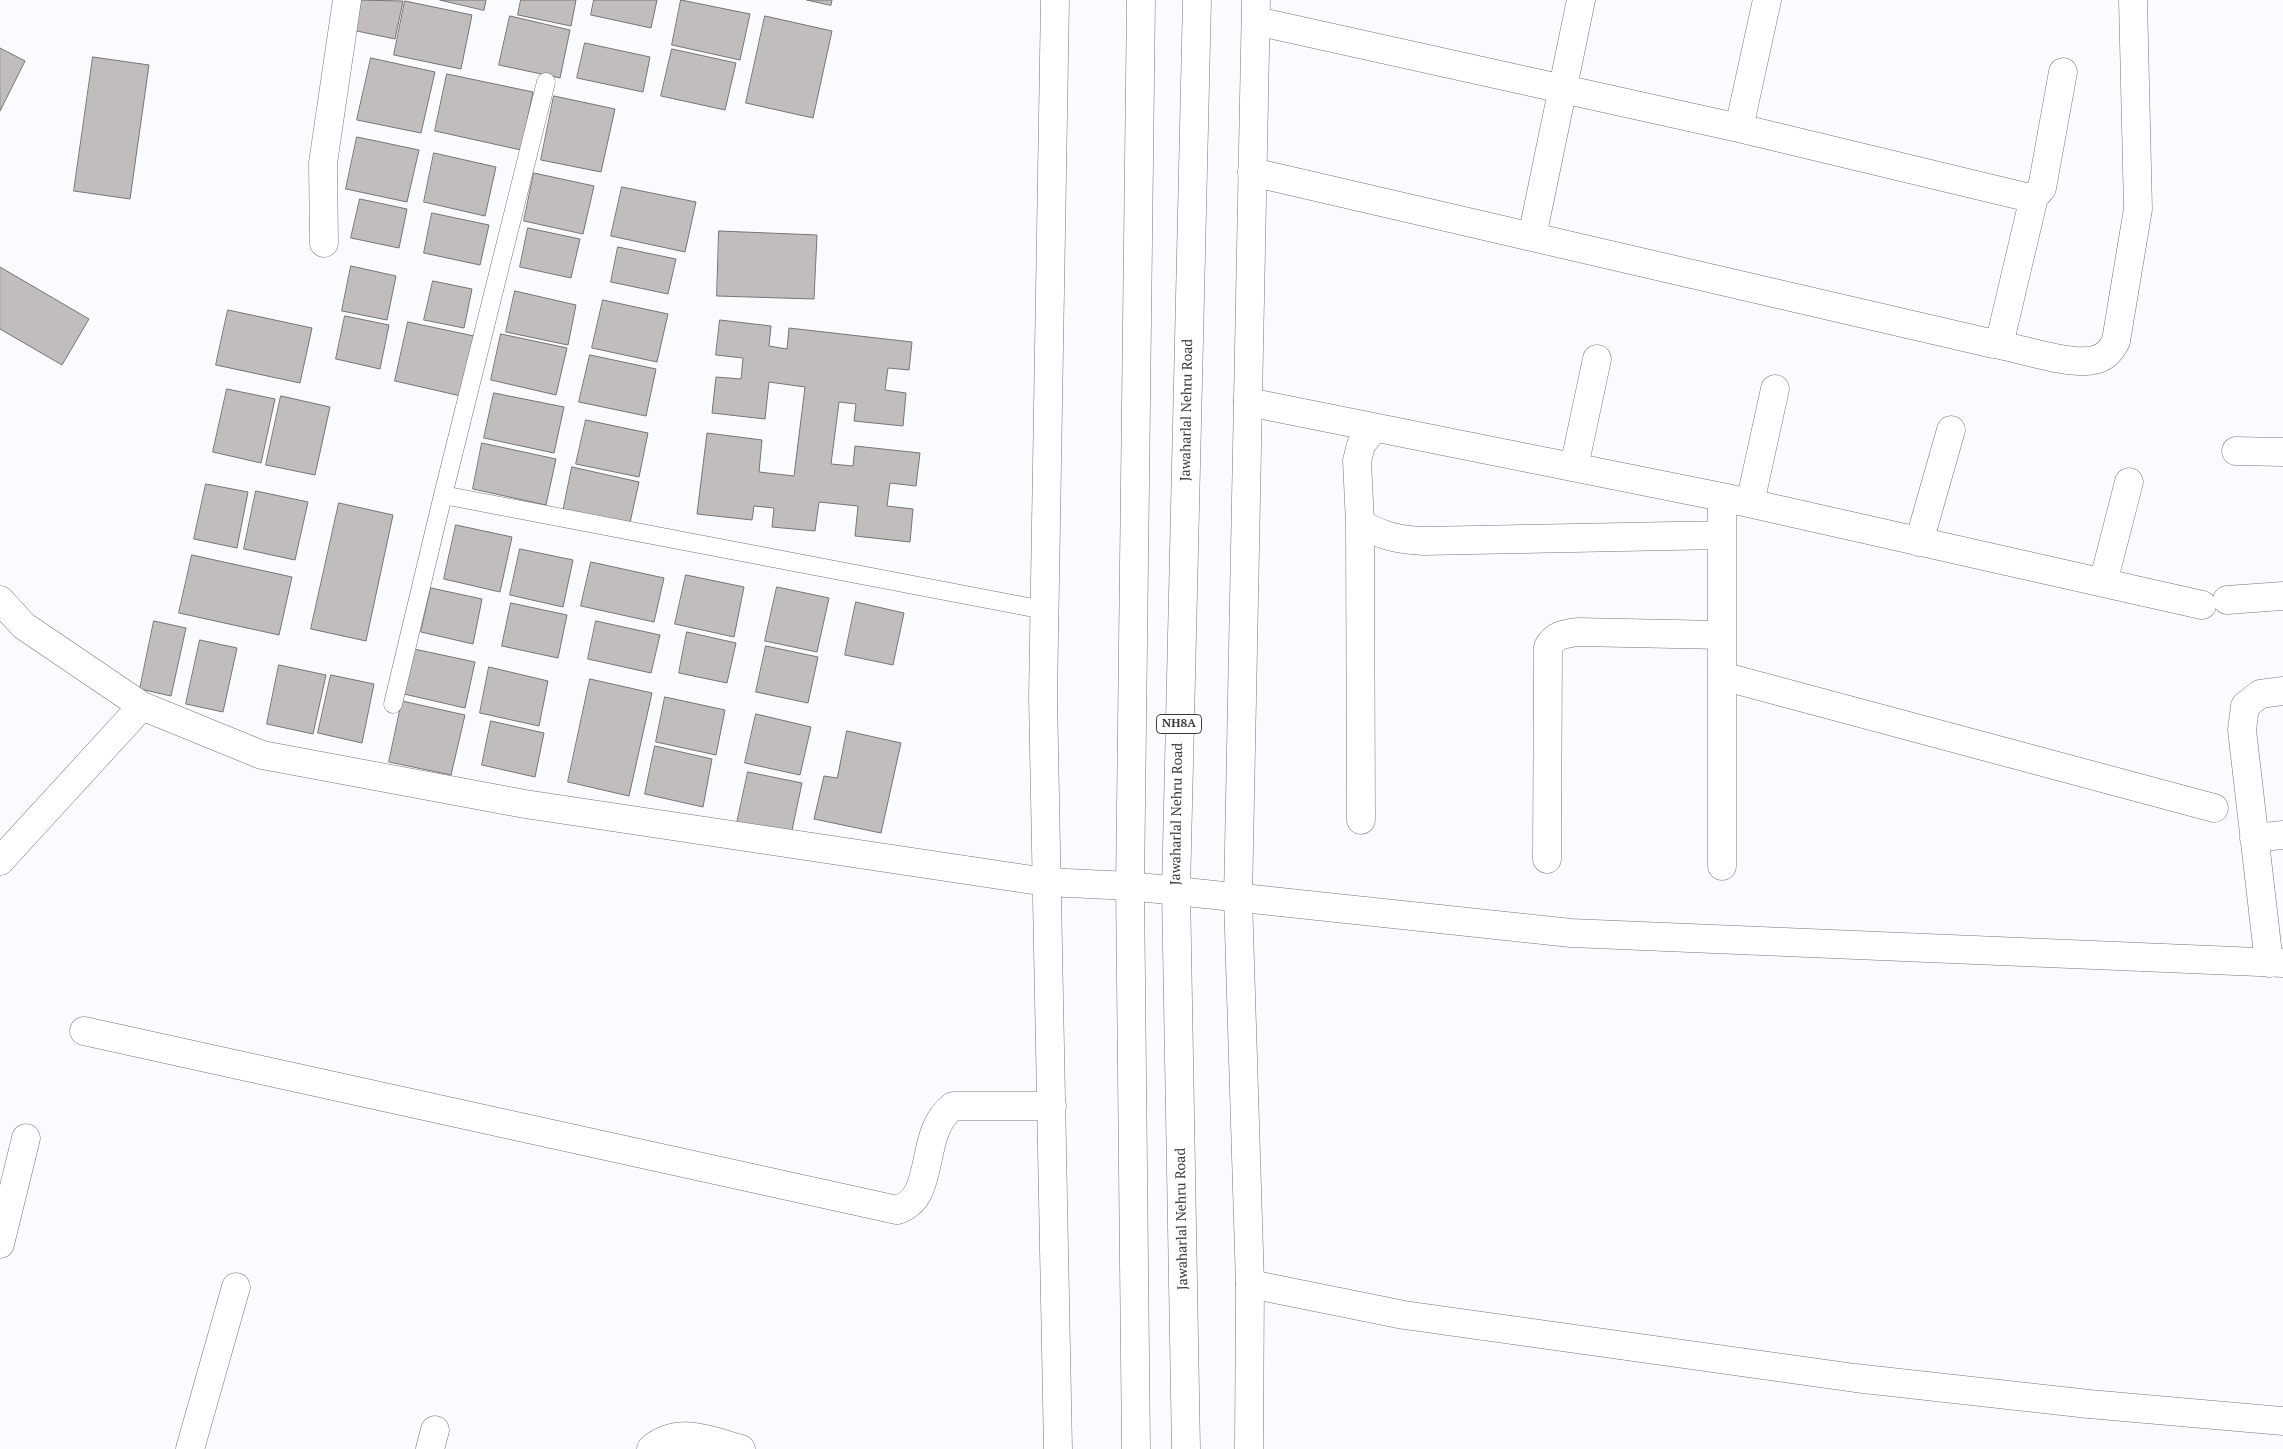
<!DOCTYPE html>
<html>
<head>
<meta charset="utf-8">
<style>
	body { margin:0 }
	canvas { display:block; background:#f9fbfe }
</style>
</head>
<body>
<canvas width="2283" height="1449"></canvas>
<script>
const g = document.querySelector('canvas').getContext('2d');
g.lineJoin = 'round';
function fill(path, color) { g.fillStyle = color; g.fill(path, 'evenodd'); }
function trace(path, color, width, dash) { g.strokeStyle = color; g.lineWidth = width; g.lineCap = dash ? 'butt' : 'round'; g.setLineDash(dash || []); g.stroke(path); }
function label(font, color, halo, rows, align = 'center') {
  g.font = font + ' "PT Serif",serif'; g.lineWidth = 4; g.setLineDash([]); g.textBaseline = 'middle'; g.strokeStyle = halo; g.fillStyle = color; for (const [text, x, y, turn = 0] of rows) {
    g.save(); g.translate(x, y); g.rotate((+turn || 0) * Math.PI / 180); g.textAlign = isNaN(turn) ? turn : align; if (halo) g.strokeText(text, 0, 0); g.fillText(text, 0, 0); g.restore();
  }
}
const building = new Path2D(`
	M 359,0 L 403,1 L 395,39 L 352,30 Z
	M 440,0 L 486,0 L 484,10 Z
	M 521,0 L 576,0 L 571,26 L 518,15 Z
	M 594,0 L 657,0 L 651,28 L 591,15 Z
	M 681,0 L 750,14 L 740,60 L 672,45 Z
	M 807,0 L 832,0 L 831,5 Z
	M 405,1 L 472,15 L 461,69 L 394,55 Z
	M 510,16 L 570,30 L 560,78 L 499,65 Z
	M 765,16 L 832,31 L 813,118 L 746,103 Z
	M 585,43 L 650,57 L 643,92 L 577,78 Z
	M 0,48 L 25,61 L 0,111 Z
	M 672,49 L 736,63 L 725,110 L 661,96 Z
	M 93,57 L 149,65 L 130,199 L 74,191 Z
	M 371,58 L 435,72 L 421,133 L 357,120 Z
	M 447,74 L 533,92 L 521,150 L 435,131 Z
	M 554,96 L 615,109 L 601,172 L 541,160 Z
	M 357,137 L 419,150 L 407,202 L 346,189 Z
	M 434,153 L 496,167 L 485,216 L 424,202 Z
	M 534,173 L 594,186 L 583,234 L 524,221 Z
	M 622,187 L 696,202 L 685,252 L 611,236 Z
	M 360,199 L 407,209 L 399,248 L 351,238 Z
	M 432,213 L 489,225 L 480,265 L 424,253 Z
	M 528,228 L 580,239 L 571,278 L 520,267 Z
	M 719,231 L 817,235 L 814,299 L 717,296 Z
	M 618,247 L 676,259 L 668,294 L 611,282 Z
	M 351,266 L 396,276 L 387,320 L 342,311 Z
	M 0,267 L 89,319 L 62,365 L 0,329 Z
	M 433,281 L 472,289 L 464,328 L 424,320 Z
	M 515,291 L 576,305 L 568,345 L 506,332 Z
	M 603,300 L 668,314 L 657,362 L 592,348 Z
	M 228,310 L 312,328 L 300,383 L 216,365 Z
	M 345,316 L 389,325 L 380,369 L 336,359 Z
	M 720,320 L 771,326 L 769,346 L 787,349 L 789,328 L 912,342 L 909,370 L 888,368 L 885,390 L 906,393 L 903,426 L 854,421 L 856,404 L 839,402 L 831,464 L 853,466 L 855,446 L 920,453 L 916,486 L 890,483 L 887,506 L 913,509 L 910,542 L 855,536 L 858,506 L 819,502 L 815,531 L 772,527 L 774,508 L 754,506 L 752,520 L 697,514 L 707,433 L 762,440 L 759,472 L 794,476 L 805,387 L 769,382 L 765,419 L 712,413 L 716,377 L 741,379 L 743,358 L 716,355 Z
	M 408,322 L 474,336 L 461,396 L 395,381 Z
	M 501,334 L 567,348 L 556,395 L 491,380 Z
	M 590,355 L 656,369 L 646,416 L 579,402 Z
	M 227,389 L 275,399 L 261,463 L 213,452 Z
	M 494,393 L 564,407 L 554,453 L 484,438 Z
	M 281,396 L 330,407 L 315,475 L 266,465 Z
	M 586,420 L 648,433 L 639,477 L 576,464 Z
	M 482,443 L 556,459 L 546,505 L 473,489 Z
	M 572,467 L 639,482 L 629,527 L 563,512 Z
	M 206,484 L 248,492 L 237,548 L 194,539 Z
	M 256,491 L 308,502 L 295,560 L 244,549 Z
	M 339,503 L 393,515 L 366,641 L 311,629 Z
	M 456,525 L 512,537 L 500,592 L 444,579 Z
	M 520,549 L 573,560 L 563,607 L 510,595 Z
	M 192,555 L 292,577 L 279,635 L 179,613 Z
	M 591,562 L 664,578 L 654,622 L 581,606 Z
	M 686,575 L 744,587 L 734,637 L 675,624 Z
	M 777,587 L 829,598 L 817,652 L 765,641 Z
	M 431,588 L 482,599 L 473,644 L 421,632 Z
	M 856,602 L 904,613 L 893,665 L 845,655 Z
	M 511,603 L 567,615 L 558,658 L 502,646 Z
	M 154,621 L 186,628 L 171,696 L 140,689 Z
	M 596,621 L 660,635 L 651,673 L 588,659 Z
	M 687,632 L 736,643 L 727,683 L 679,673 Z
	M 200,640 L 237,648 L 223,712 L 186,704 Z
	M 766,646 L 818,657 L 808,703 L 756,692 Z
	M 414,649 L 475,662 L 465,708 L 404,694 Z
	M 279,665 L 326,675 L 313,734 L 267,724 Z
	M 489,667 L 548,681 L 539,726 L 480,713 Z
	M 331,675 L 374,684 L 362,743 L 318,733 Z
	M 590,679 L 652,693 L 629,796 L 568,782 Z
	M 665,697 L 725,710 L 716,755 L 656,742 Z
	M 402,701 L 465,715 L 451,775 L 389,762 Z
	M 756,714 L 811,727 L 800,775 L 745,763 Z
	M 491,721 L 544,733 L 535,777 L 482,765 Z
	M 847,731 L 901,743 L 881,833 L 814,819 L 824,776 L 837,778 Z
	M 655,746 L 712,759 L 703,807 L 645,794 Z
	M 748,772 L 802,783 L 791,835 L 737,823 Z`);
fill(building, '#c1bdbd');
trace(building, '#777473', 1);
const service = new Path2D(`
	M 443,495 L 1044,610
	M 393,704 L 443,495 L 546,82`);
const minor = new Path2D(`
	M 1256,21 L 1739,128 L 2026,197 L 2034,197 L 2042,188 L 2063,72
	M 1739,128 L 1767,0
	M 1252,172 L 1994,344 C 2020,348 2070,366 2094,360 C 2105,358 2111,351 2116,341 L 2138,209 L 2133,0
	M 1532,237 L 1581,0
	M 324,243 L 323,163 L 347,0
	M 1999,345 L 2034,197
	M 1248,402 L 1722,497 L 2202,605
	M 2236,451 L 2283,452
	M 1574,467 L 1597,359
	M 1722,497 L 1722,866
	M 1750,503 L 1775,389
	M 1360,523 C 1381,536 1399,540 1424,541 L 1722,535
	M 1919,542 L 1951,430
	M 2103,583 L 2129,482
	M 2227,600 L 2283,596
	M 1722,676 L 2214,808
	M 1361,820 L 1360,523 L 1357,461 L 1361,445 L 1374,428
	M 2254,838 L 2283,835
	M 1547,859 L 1548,647 C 1555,635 1563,634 1577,632 L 1722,635
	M 0,861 L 142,706
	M 2269,963 L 2242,730 L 2245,706 L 2260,694 L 2283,691
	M 84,1031 L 897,1210 C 938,1198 917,1133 953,1106 L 1052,1106
	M 0,1244 L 26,1138
	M 1250,1284 L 1404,1315 L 1855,1378 L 2089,1404 L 2283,1421
	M 190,1449 L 236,1287
	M 430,1449 L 435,1430
	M 651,1449 C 679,1425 710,1441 741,1449`);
const tertiary = new Path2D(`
	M 1055,0 L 1043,697 L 1058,1449
	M 0,600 L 24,626 L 142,706 L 262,755 L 525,804 L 1046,882 L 1130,886 L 1571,933 L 2283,963
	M 1249,1449 L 1250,1284 L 1238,898 L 1256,0`);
const primary = new Path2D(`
	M 1136,1449 L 1130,886 L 1141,0
	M 1186,1449 L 1176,890 L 1197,0`);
trace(service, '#757679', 19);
trace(minor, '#757679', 29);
trace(tertiary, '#757679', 29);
trace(primary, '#757679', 29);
trace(service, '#fff', 18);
trace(minor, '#fff', 28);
trace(tertiary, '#fff', 28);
trace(primary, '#fff', 28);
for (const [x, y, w] of [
	[1179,724,45]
]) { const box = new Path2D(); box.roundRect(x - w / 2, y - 9.5, w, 19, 4); g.fillStyle = '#fff'; g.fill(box); trace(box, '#393a3b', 1); }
label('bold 12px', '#393a3b', null, [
	["NH8A",1179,724]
]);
label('14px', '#393a3b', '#fff', [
	["Jawaharlal Nehru Road",1187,410,-89],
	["Jawaharlal Nehru Road",1177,814,-89],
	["Jawaharlal Nehru Road",1182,1219,-91]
]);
</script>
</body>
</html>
